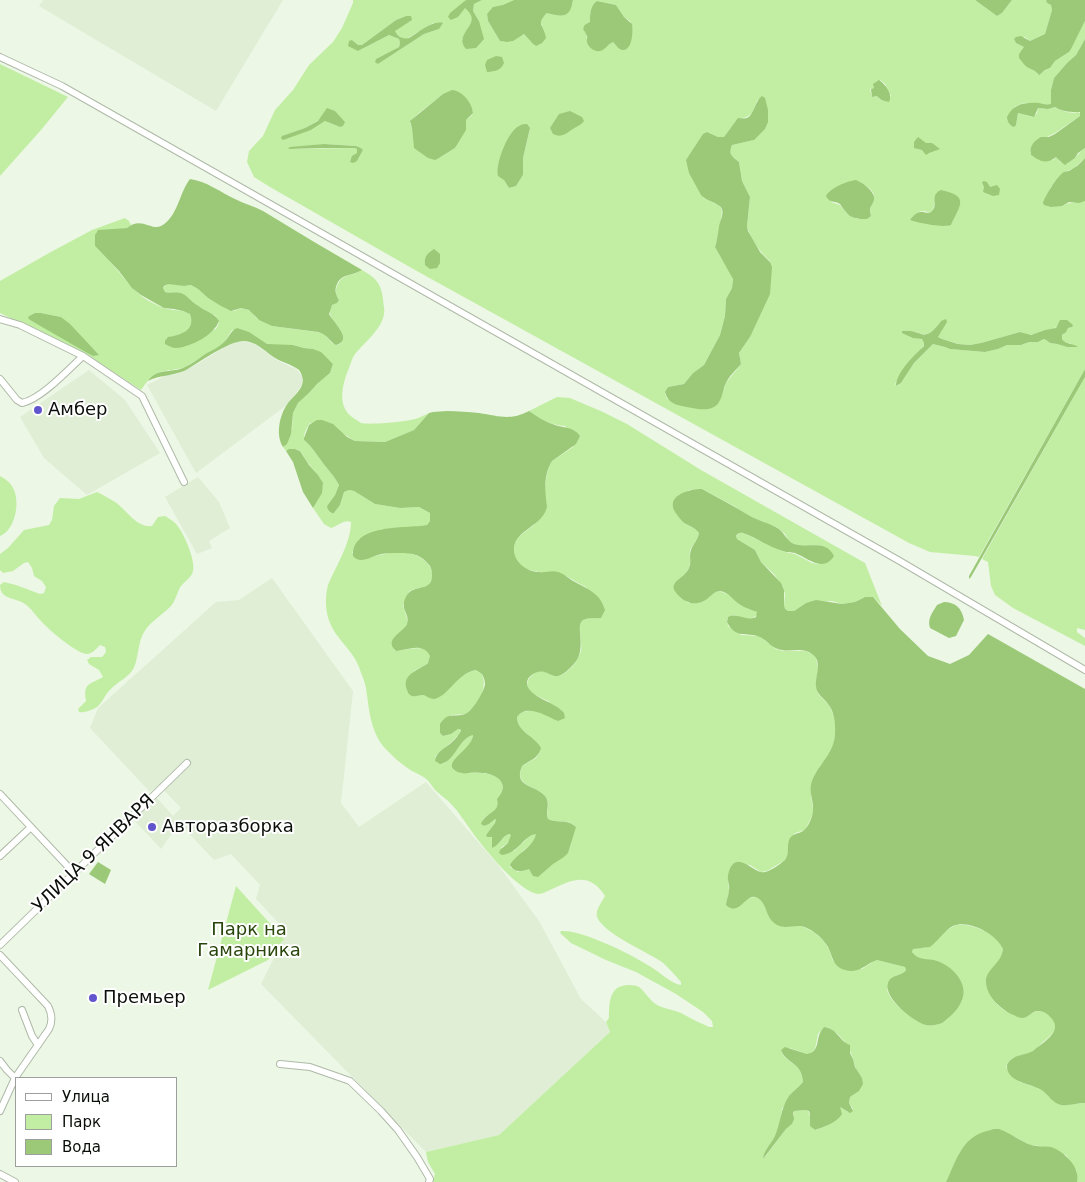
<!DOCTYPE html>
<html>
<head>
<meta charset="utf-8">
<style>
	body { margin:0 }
	#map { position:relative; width:1085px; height:1182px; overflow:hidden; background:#ecf7e5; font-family:"DejaVu Sans",sans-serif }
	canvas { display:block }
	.legend { position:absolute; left:15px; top:1077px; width:162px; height:90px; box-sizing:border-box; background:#fff; border:1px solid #9d9f9d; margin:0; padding:6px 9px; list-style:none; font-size:15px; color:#0b0f09 }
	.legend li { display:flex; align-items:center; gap:10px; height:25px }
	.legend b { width:25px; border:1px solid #9d9f9d }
</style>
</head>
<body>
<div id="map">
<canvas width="1085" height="1182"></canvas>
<ul class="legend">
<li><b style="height:6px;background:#fff"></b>Улица</li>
<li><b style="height:14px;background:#c2eea4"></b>Парк</li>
<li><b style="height:14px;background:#9bc978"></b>Вода</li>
</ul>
</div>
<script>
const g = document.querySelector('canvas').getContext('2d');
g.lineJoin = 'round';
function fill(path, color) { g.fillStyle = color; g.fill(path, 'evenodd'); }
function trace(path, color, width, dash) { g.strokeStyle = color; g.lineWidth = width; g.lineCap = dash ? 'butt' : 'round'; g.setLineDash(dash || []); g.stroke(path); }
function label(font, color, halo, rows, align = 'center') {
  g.font = font + ' "DejaVu Sans",sans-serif'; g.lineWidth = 4; g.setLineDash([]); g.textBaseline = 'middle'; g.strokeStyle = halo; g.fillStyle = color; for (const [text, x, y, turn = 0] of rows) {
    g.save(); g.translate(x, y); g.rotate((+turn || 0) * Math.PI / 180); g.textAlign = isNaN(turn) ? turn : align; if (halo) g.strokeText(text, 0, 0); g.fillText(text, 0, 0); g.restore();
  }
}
fill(new Path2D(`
	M 43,0 L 283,0 L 216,111 L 39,6 Z
	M 243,341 L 255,344 L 278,361 L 296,369 L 302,376 L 302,385 L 288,404 L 196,473 L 147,385 L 167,375 L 177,374 L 199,363 L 223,348 L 235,342 Z
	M 89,370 L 125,400 L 160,453 L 87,495 L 44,458 L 20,417 Z
	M 198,477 L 219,502 L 230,528 L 209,541 L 212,548 L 197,554 L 165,497 Z
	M 272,578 L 353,691 L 341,803 L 359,827 L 426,782 L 498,865 L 539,921 L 581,999 L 606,1022 L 610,1032 L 499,1135 L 426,1152 L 261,984 L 287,932 L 256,899 L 260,885 L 231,854 L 214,860 L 179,823 L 161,849 L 133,819 L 156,797 L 173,816 L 181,808 L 159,785 L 150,792 L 90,728 L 98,708 L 216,602 L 239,600 Z`), '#dfeed5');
fill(new Path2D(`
	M 353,0 L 466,0 L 464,2 C 465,7 467,8 470,12 C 476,20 465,33 462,40 L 479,21 L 473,11 L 474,4 L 482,0 L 514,0 L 487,14 L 488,21 L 500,41 C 510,44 516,38 524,34 L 533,44 L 536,46 L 542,25 L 540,22 L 541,19 L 547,13 L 567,13 L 573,3 L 573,0 L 975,0 L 997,16 L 1002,13 L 1012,0 L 1046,0 L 1047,3 L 1051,5 L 1052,10 L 1045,34 L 1030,41 L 1025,37 L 1015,38 L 1016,43 L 1024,47 L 1024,49 L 1019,54 L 1020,58 L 1029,68 L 1035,70 L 1038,74 L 1050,68 L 1055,61 L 1069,52 L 1085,21 L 1085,39 L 1076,55 L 1067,63 L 1054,78 L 1051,90 L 1051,104 C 1043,106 1034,103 1026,103 C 1022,103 1017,106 1014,107 L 1016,125 L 1018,113 L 1033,117 L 1037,113 L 1038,108 L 1048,109 L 1055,107 C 1061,111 1071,114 1078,112 L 1080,113 L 1080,116 L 1055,133 L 1047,137 L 1030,152 L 1032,156 L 1053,160 L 1056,157 L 1058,158 L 1060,162 L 1067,164 C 1069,161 1073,160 1075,158 C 1079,154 1080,151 1085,148 L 1085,158 L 1074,168 L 1065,172 L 1050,188 L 1062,206 C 1070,201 1076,204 1085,201 L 1085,369 L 979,557 L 975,556 L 930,552 L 909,543 L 415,270 L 270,187 L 254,177 L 247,162 L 249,151 L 263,136 L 275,110 L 293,90 L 309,65 L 333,42 L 342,28 L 353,3 ZM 597,1 L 616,5 L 624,17 L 631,22 L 618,47 L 613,42 L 609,44 L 604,48 L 587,42 L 586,24 L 590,22 C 591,10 589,11 597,1 ZM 406,16 L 395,31 C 398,37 402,39 408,38 L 433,23 L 439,29 L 424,34 L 378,64 L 376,59 L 399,47 L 400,43 L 399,39 L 389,35 L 358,51 L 352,40 L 358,45 L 362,45 L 396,20 ZM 880,80 L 885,84 L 891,96 L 884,101 L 879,99 L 878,96 L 872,97 L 870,89 L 874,88 ZM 443,94 L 473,111 L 472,115 L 466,120 L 459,139 L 455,148 L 439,158 L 414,143 L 412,128 L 410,123 C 413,116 435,101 443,94 ZM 758,99 L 754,140 L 732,145 L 730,151 L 731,155 L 739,162 L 742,181 L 750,197 L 747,226 C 751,240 760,252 770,261 L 750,337 L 739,353 L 741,364 L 726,383 L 719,402 L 667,399 L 665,393 L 668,387 L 684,384 L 693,373 L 704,365 L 720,335 L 725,316 L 726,299 L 732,288 L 733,278 L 715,247 C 717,240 724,213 721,208 C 718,203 709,201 703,198 L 707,132 L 718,137 L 724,137 L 738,119 C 754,117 752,112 758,99 ZM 335,111 L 340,127 L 325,121 L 311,130 L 283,136 L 305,128 ZM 530,129 L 523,158 L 523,175 L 516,186 L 509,188 L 504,180 ZM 324,144 L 356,146 L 361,148 L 363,150 L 357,161 L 357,149 L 356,148 L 288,149 ZM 853,181 C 860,183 876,188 874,199 C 872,208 869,204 871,216 L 865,219 L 857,219 L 847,214 L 840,205 L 831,202 L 832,190 ZM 937,192 L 954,218 L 951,225 C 937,227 925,223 912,218 C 915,215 918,211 923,211 C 928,211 931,215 933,209 C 936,203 934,198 937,192 ZM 941,321 L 942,331 L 939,334 L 938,337 L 942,339 L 959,344 L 970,345 L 981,343 L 1020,332 L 1029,335 L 1034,334 L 1045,330 L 1054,329 L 1058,325 L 1072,327 L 1068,328 L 1061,337 L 1064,342 L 1072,344 L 1067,347 L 1057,344 L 1050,343 L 1046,340 L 1044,339 L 1038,342 L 1029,342 L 1021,345 L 1007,345 L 998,349 L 985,352 L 950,349 L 945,347 L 933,344 L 914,363 L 901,383 L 897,386 L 895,384 L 907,364 L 924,345 L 924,343 L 923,340 L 902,331 C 922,328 925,345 941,321 Z
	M 0,64 L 68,97 L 41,130 L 0,176 Z
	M 125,218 L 129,221 L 131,225 L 128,228 L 97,231 L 95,237 L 95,246 C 103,255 112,263 119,272 C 129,284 138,296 153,303 C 157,305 163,308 168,309 C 176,311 181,309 190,314 C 196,330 182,335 169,337 L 165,343 L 171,347 L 216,329 L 219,323 L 216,316 L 199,307 L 186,296 L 179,292 L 170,293 L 165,292 L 163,288 L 167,284 L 172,284 L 184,286 L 191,285 L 198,289 L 208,298 L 229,310 L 234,311 L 241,308 L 245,309 L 251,311 L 256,318 L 272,326 L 323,333 L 332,343 L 337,345 L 340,344 L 343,339 L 340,329 L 332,319 L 329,311 L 332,305 L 337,303 L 339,299 C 335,293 335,290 338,284 C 343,273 354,276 362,270 C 376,278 381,283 383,299 C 383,304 385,309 384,314 C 382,329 364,343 355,354 C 352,358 351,363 349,368 C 342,385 336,408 355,419 C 357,420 359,422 361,423 C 370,425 405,422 415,419 C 419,418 424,415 429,413 L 414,430 L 385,442 L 355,441 L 342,433 L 310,423 C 307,427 303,435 304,440 C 311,446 315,452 320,459 C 326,468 334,475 339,485 L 335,495 L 327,506 L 328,510 L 331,513 L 334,513 L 340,505 L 344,492 L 349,490 L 354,491 L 375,504 L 400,508 L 419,507 L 430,513 L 430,521 L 427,525 L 359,539 L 356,544 L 352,553 L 365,559 C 384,553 413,546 428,564 C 432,569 434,576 431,582 C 428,589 416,587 410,591 C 407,594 405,601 403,605 L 408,622 L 405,628 L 398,634 L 394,650 C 403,653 426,641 430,656 C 432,664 419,668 414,671 L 414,696 L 422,695 L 435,698 C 449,691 459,673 476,670 L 482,674 C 488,688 478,705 467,714 L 451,715 L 440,733 L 443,736 L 451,734 L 459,728 L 461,731 C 454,742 443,747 435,757 L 443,764 C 454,757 460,739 473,735 C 472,746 461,753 455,760 L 461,773 C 475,772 511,771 501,794 C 499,799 499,806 496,809 C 492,813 487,815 483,819 L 482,825 L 484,826 L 489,824 L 495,818 L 496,819 C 495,826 489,830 486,836 L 491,837 L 498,844 L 506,835 L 509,834 L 511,835 C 511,842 506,844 501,848 L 514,851 L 532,834 L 537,834 L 532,844 L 525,849 L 510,867 L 518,872 L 529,869 L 540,875 L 570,847 L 575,826 C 565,818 559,824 548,819 C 546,813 550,805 547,799 C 539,784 513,789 522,766 L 536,758 L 540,751 C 539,736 517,734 517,717 C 520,711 531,710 537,711 L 550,702 C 545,699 538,697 533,694 C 522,686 529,674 539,671 C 546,670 551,677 558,676 C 565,675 572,667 576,662 C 577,658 580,655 581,651 C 583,644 577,626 582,621 C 586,617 596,619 601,618 C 598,612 590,591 586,587 C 585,586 583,586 582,585 C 577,583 571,578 566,576 C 549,570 512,577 514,549 C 515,532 534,530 537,520 C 540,511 544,500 545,490 C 546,480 546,470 552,461 L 573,447 L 565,426 C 552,425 540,420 529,411 L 557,397 L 570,398 L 603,412 L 627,424 L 701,470 L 865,563 L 882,606 L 873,597 L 865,597 L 855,602 L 842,604 L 832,601 L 806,603 L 794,611 L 788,611 L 785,610 L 784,605 L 785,594 L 783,587 L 774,574 L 761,562 L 755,550 L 737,539 L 736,536 L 740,533 L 743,533 L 785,552 L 795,554 L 812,563 L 818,564 L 819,545 L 801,546 L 792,543 L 789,541 L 785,534 L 778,528 L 747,515 L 734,506 L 702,489 L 689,490 L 676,498 L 673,505 L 684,523 L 697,530 L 699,533 C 698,541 692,544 690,551 C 689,555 691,559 690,563 C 689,573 680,578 674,585 L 688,603 L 702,602 L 716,592 L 719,591 L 730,595 L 739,604 L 757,612 L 757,615 C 750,622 741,617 733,615 L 728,617 L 727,620 L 728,626 L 741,635 L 759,636 L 776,649 L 783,651 L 806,651 L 814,655 L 816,658 L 818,668 L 816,684 L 818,694 L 829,705 L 835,719 L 836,728 L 834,743 L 830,753 L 820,766 L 811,796 L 813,810 L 813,814 L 805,830 L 795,833 L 789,841 L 787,858 L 785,860 L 767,871 L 761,872 L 750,865 L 733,864 L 728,875 L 729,892 L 726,903 L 755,897 L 761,900 L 765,905 L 769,917 C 789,923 816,926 827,946 C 830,950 831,956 833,961 L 862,969 L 874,961 L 877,960 L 905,967 L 906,970 L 902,974 L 895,976 L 887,990 C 891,1001 898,1007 908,1014 C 922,1025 935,1032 950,1016 C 954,1011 959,1006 962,1000 L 936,961 C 928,960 917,960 912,952 L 913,949 C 917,947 923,949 927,947 C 937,941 948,926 958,925 C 971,923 1005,936 1003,952 C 1002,960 995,965 991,971 C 981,985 992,1002 1004,1010 C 1010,1013 1019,1015 1026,1017 C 1033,1012 1039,1008 1047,1014 C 1065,1026 1051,1035 1041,1044 C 1038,1047 1035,1050 1032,1052 C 1026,1055 1019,1055 1013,1058 C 1009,1060 1008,1063 1006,1067 L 1020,1082 L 1035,1087 L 1042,1090 L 1054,1101 L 1061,1105 L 1085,1103 L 1085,1182 L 1077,1182 L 1077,1172 L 1066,1155 L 1040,1146 L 1030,1145 L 1013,1136 L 971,1139 L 960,1152 L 946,1182 L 433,1182 L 435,1174 L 428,1162 L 426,1152 L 499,1135 L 610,1032 L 606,1022 L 609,1018 C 609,1004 609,986 627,985 C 631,985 635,985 639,987 C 646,992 649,1001 659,1006 C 666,1009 674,1010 681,1013 C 690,1018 700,1023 709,1027 L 713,1027 L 712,1021 L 703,1012 L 676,994 L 636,972 L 606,960 L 571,943 L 560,933 L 561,931 C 581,929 633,955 651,967 C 661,973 670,983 681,985 L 681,982 C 675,975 669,968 662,962 C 647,952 603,933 597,917 C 595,910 602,902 605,896 C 590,872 573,879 552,889 C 547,891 543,894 538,894 C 531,893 523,887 518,883 C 502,870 482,846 470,829 C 464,821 459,812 452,805 C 447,799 440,795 435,790 C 432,786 429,781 425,778 C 421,775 416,773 412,771 C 402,765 391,755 383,746 C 370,729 369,708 366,688 C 365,681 361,674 359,667 C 352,649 336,639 330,623 C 325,611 325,597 328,585 C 336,566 351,543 351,522 C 344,519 338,526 331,528 L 324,524 L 313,508 L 323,485 C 320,476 314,471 309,464 C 305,460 303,453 299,450 C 294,448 290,449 286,451 L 283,447 L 285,445 L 292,428 L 293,413 L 298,403 L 309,393 L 317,384 L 330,373 L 333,364 L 313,349 L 304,348 L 293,345 L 270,345 L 232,330 L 225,341 L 220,346 L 185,367 C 175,371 163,369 154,375 C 149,378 144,386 141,390 L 85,354 L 0,313 L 0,281 L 49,253 L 92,230 ZM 35,313 L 41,313 L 61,317 L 97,353 L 30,320 L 29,316 ZM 824,1027 C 829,1027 831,1029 835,1032 C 844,1039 850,1048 853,1059 C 856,1068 855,1069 862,1078 L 857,1092 L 850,1097 L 849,1103 L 853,1109 L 848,1112 L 840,1107 L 839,1109 L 841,1112 L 828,1125 L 816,1130 L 814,1130 C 808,1122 812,1118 808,1111 L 805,1110 L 794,1111 L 792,1124 L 786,1129 L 765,1157 L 763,1158 L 767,1148 L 774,1139 L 780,1124 L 782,1109 L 791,1094 L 803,1082 C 802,1062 785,1064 781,1050 L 782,1049 L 790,1048 L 807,1054 L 810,1054 L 815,1049 L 818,1034 Z
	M 1085,377 L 1085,630 L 1077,628 L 1077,632 L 1085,638 L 1085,646 L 1013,608 L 995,595 L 991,586 L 988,562 L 982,559 Z
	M 0,476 C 6,479 11,483 14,490 C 20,504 15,530 0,536 Z
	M 97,492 C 103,495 109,498 115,502 C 126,509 136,528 152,526 L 158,517 L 165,516 C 168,518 172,520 175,523 C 183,530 196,561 193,571 C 192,577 185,581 181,586 C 177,592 176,600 171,606 C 163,614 153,620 146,629 C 138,640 139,653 135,665 C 132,676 118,681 111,689 C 105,694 103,702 97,707 C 92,710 85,713 79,712 L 78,709 L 86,701 C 83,683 89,685 103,677 L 99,670 L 89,664 L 87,660 L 91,657 L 102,657 L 106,652 L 105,647 L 100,645 C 96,649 93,653 88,654 C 78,655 48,629 41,621 C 36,616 31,608 25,604 C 15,597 0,600 0,585 L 4,582 L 16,585 L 40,594 L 44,593 L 46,587 L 42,581 L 34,576 L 32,568 L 28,562 L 24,563 L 13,571 L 3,573 L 0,570 L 0,554 L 8,548 L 24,530 L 49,525 L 52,520 L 54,506 L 60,498 L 79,499 Z
	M 236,886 L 284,939 L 268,960 L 208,990 Z`), '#c2eea4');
fill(new Path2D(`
	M 466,0 L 482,0 L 474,4 L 473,11 L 479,21 L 484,39 L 476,48 L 466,49 C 452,33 485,24 465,8 L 458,17 L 451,20 L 448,17 L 450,13 Z
	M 514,0 L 573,0 C 570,20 561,16 547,13 C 535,25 544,24 546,38 L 542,43 L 536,46 L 533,44 L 524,34 L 513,41 L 507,42 L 500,41 L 488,21 L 487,14 L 493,7 L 503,5 Z
	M 975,0 L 1012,0 L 1002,13 L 997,16 Z
	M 1046,0 L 1085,0 L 1085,21 L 1071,49 L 1069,52 L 1055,61 L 1050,68 L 1045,70 L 1039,75 C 1034,69 1032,70 1027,67 C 1024,65 1022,61 1019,58 L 1019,54 L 1024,47 L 1016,43 L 1014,39 L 1016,37 L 1021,36 L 1030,41 L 1045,34 L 1052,10 L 1051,5 L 1047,3 Z
	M 597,1 L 616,5 L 624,17 L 632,24 C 633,30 633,50 623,50 C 619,50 616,45 613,42 C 608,44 605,50 600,51 C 594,52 588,47 587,42 C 586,36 589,40 586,34 C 585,30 582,31 584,26 C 585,24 588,23 590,22 C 590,14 590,6 597,1 Z
	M 406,16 L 411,16 L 412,20 L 395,31 C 398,37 402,39 409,38 C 418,33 432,20 443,23 L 439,29 L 424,34 L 378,64 L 375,62 L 376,59 L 399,47 L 400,43 L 399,39 L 389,35 L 358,51 L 348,46 L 349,41 L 352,40 L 358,45 L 362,45 L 396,20 Z
	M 1085,39 L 1085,148 L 1078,153 L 1075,158 L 1065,165 L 1061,162 L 1056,157 C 1046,165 1040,161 1031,155 C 1029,146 1034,141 1041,137 L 1049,137 L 1055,134 L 1080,116 L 1080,112 C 1071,112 1063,112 1055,107 L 1048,109 L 1038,108 L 1034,117 L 1018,113 L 1016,125 L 1014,127 C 1010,126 1007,121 1007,117 C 1013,104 1025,102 1039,103 C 1043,104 1046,105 1051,104 L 1051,90 L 1054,78 L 1067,63 L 1076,55 Z
	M 496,56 L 502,57 L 504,63 C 500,71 496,71 487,72 L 485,65 L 487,60 Z
	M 879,80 C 886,85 893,94 889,102 C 884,101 880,100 877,96 L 872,97 L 871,89 L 874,88 L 873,84 Z
	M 452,90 C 462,91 472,102 473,113 L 466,120 L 466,130 L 455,148 L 439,158 L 435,160 L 428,158 L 414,148 L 412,128 L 410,121 L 443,94 Z
	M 762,96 L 765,98 L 768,110 L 768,122 L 765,129 L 754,140 L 732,145 C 728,155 732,156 739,162 L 742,181 L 750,197 L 747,226 L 748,231 L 760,252 L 770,262 L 772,267 L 770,294 L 750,337 L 739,353 L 741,364 C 736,370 729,376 726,383 C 723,388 723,396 719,402 C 712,414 693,408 682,406 C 673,404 668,402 665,392 L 668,387 L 684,384 L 693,373 L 704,365 L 720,335 L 725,316 L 726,299 L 732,288 L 733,279 L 715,247 C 717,240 718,234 719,227 C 720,220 727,210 718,205 C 713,201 706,201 701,195 L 689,173 L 686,160 L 703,134 L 707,132 L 718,137 L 724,137 L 738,118 C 741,118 744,119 747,118 C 754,115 755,101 762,96 Z
	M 327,108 L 335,111 L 345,122 L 343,126 L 340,127 L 325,121 L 311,130 L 283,140 L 281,138 L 282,136 L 305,128 L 318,121 Z
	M 570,111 L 582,117 L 584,121 C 580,126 577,126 573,129 C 565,134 562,138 553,134 L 550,128 L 559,114 Z
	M 527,124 L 530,128 L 523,158 L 523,175 L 516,186 L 509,188 L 504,180 L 498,176 C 495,164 508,131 519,126 C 522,124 525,124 527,124 Z
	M 918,137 L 926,143 L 932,143 L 940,149 L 929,153 L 926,155 L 922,150 L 914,148 L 914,142 Z
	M 324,144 L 356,146 L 361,148 L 363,150 L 357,161 L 353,163 L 350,162 L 352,156 L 357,153 L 357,149 L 355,148 L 322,148 L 288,149 L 290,147 Z
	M 1085,158 L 1085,201 L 1079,203 L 1069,202 L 1062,206 L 1051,207 L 1044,205 L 1043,203 C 1045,196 1058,175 1064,172 C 1067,171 1070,171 1072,169 C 1077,167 1081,162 1085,158 Z
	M 190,179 C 206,181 220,192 235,199 C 244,204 254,206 263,211 C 296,231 329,251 362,270 C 353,276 342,273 337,284 C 334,291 336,294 339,300 L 337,303 L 332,305 L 329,314 C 333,322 354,340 336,345 C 329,341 327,334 318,332 L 272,326 L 259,320 L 249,310 L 241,308 L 231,311 L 221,306 L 208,298 L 198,289 L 191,285 L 184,286 L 168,284 L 164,286 L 163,288 L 165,292 C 170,294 176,291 181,293 C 187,295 192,302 197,305 C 204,311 215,313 219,321 C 214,335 191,347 176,348 C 172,348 169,346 165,344 L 165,341 L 168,337 C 180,335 196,331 190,314 L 183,311 L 174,309 L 164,308 L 141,295 L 132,288 L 119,271 L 95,246 L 95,235 L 98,230 L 127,228 C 141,216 151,231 161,226 C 178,217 179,193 190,179 Z
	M 856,180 C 863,183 876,192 874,200 C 871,209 869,205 871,216 L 867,219 C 858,219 851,219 845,211 C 844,210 841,205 840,204 C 834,200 830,204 826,196 C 830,188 847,181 856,180 Z
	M 984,181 L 987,182 L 990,187 L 997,185 L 1000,189 L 999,195 L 993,196 L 983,192 L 984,187 L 982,182 Z
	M 941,190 C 970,196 960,205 951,225 C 943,228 919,223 910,220 C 921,205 926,217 932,211 C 939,205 929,195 941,190 Z
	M 434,249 L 440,254 L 440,263 L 437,268 L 430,269 L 425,265 C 424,256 427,254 434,249 Z
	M 35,313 L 41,313 L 61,317 L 70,324 L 99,355 L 93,356 L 82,350 L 30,320 L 28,318 L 29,316 Z
	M 946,319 L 947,322 L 938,337 L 942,339 L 958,344 L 970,345 L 981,343 L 1020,332 L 1031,335 L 1045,330 L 1056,328 L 1060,320 L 1067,320 L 1073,325 L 1072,327 L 1068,328 L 1066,332 L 1062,335 L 1062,339 C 1066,345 1073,343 1078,347 L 1067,347 L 1057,344 L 1050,343 L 1046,340 L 1044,339 L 1038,342 L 1029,342 L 1021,345 L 1007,345 L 998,349 L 985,352 L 950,349 L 945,347 L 933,344 L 914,363 L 901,383 L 896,386 C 896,373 914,355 924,346 L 924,343 L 922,339 L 913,338 L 902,333 L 902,331 C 923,328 923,346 941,321 Z
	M 237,328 L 249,332 L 267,344 L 293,345 L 304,348 L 313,349 L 321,352 L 333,364 L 330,373 L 317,384 L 309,393 L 298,403 L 293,413 L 291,434 L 287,444 L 283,447 C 275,434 280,414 288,403 C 293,397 300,391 302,385 C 304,380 302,374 299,370 C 292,364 280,362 272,356 C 264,350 256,342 245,341 C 229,340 199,363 184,371 C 172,376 159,375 148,381 C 156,368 171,373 183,368 C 192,364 199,358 207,353 C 213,350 219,347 224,342 C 229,338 230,331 237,328 Z
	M 1085,369 L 1085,377 L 971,577 L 969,579 L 969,576 Z
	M 447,411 C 458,411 468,412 479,413 C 499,416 510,421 529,411 C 537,417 546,422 555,425 C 564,428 574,427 580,436 L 576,444 L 552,461 C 543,475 545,491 547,507 C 542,527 516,529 514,548 C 513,562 527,572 539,572 C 545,573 552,570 558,572 C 565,574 569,579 575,582 C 589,590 600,593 605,610 L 601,618 C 596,619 586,617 582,621 C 575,628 589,652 571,667 C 568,670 563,675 558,676 C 553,677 549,673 544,672 C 537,670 527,676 527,683 C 527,697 556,702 564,713 L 565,718 L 558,721 C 546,716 527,703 517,717 C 517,732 535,736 541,748 C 538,759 530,760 522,766 C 513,788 535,784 545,796 C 551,803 545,812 548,819 C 558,824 566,818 576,827 L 568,853 L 564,857 L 553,864 L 538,877 L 533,876 L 529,869 C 521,872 515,873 510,865 C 517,853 533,848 536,834 C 524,835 519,853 502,855 L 499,853 L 500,850 L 508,843 L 511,835 L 509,834 C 502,836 500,845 492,848 L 492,837 L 487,837 L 486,835 L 495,823 L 496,819 L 495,819 L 489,824 L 484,826 L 481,824 C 485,812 501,813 497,799 C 509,786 501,776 485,773 C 480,773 474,772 469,773 C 467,773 464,774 462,773 C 459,773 453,770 452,767 C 450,758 472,748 473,735 C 458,739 455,762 440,764 L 435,761 C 436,751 446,748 452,742 C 456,739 458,735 461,731 L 460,729 L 458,729 L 451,734 L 443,736 L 440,733 L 440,724 C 449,711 453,718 465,714 C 472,712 483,693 485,685 C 485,681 484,677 482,674 L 476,670 C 457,673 449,696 434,699 C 430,699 427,696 423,695 C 419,695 415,697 412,696 C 409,695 408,693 407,690 C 401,674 418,671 428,663 L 430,656 C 423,642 408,650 396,651 C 383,639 403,633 407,624 C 411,614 398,609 407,595 C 414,584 431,592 432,577 C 432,573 432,570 430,566 C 420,553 411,553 396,553 C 391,553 386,553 381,554 C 372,556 360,565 353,556 C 352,523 405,529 427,525 L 430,521 L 430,513 L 419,507 L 400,508 L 375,504 L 354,491 L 349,490 L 344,492 L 340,505 L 334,513 C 331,514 327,510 327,506 L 335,495 L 339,485 C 334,475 326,468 320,459 C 315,452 311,446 304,440 L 304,438 L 309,425 L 317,420 L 322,420 L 333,424 L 347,437 L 355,441 L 385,442 L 414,430 L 429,413 L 433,412 Z
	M 289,449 L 295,449 L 300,451 L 309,465 L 318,475 L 323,483 L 322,493 L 313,508 L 303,492 L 293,462 L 286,451 Z
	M 699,489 L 702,489 C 712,495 723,500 733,506 C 739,509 744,513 750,516 C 759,521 770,523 779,529 C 784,533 787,540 792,543 C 806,550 825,538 834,556 C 823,573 808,558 795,553 C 791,552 787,553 783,551 C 769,547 757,538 743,533 C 740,532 737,534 736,536 L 737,539 L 755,550 L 761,562 L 781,583 L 784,590 L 784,605 L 785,609 L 788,611 L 794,611 L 806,603 L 816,600 L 842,604 L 855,602 L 865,597 L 873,597 L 900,629 L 928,656 L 950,664 L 969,655 L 988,634 L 1085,689 L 1085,1103 C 1078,1103 1069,1106 1061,1105 C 1053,1103 1049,1096 1043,1091 C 1032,1083 1006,1083 1007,1065 C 1012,1054 1024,1056 1033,1051 C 1042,1043 1063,1032 1052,1019 C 1049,1015 1044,1011 1039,1011 C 1032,1010 1029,1018 1022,1018 C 1018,1018 1015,1015 1011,1014 C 999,1007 987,997 986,982 C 985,970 1002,963 1003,949 C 997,934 968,919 953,926 C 946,929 937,942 930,947 L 913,949 L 912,952 C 918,961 928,958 937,961 C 952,966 969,983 962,1000 C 959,1009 949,1018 942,1023 C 937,1025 931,1026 926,1025 C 914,1022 883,998 888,983 C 891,974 901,977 906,970 L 905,967 L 877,960 C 865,964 860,974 845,970 C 833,967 833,957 828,947 C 825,942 820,936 815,933 C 812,930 805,927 801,926 C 790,925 782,931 772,921 C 765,914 767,901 755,897 C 745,895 739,917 726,905 C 726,900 729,895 729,890 C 730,885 727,880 728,875 C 734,848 751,870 761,872 C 768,874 780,864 785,860 C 790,854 786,845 790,838 C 794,833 798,834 803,831 C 808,828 813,816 813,811 C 814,801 808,791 812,781 C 821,759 837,753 835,726 C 835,719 833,710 828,704 C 824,698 816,694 816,686 C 815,676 823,661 812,654 C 803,647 792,652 782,650 C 772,649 768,641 760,637 C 746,631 736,640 727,622 L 728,617 C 737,612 747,622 756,617 L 757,612 C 752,610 745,608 739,604 C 733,600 729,592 720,591 C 715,591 711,596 707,599 C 696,607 685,603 677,594 C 674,590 672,587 675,583 C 680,577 688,574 690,565 C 691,561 689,555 691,550 C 693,544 698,540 699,533 C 695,527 688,526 683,522 C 680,519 678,516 675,512 C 666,496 687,490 699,489 Z
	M 944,602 C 955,602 962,608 964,620 L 956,636 L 949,638 L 930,628 C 927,619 932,613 937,605 Z
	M 98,862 L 111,870 L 105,884 L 89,874 Z
	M 824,1027 C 837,1028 839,1041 850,1045 L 850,1053 L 853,1059 L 855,1067 L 862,1078 L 863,1084 L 859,1091 L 850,1097 L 849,1103 L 853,1111 L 850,1113 L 840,1107 L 842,1114 C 836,1123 824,1127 815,1130 L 810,1126 L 810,1114 L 809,1111 L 805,1110 L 794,1111 L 793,1113 L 794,1119 L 792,1124 L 786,1129 L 763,1159 C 764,1150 770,1145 774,1138 C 781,1124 780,1109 789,1096 C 793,1091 799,1087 803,1082 C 802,1062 786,1064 781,1050 L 785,1047 L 807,1054 C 822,1051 814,1037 824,1027 Z
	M 994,1129 L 999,1129 L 1004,1131 C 1013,1135 1022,1142 1031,1145 C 1038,1147 1045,1146 1051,1147 C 1064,1151 1081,1168 1077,1182 L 946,1182 C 954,1166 959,1146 975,1136 C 981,1132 988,1131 994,1129 Z`), '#9bc978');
const minor = new Path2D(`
	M 0,57 L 62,86 L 898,560 L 1085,670
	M 0,319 L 20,325 L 83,356 L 142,396 L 184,482
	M 0,379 L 17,400 L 22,403 C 41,399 68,370 83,356
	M 0,794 L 74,873
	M 0,856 L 31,827
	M 0,945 L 187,763
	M 0,955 L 48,1006 C 52,1014 53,1021 49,1029 L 15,1078 L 0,1111
	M 22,1010 L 32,1036 L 38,1045
	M 0,1061 L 7,1070 L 15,1078
	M 280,1064 L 310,1067 L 350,1081 L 381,1111 L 398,1130 L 417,1157 L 430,1179 L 429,1182
	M 0,1174 L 15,1182`);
trace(minor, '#afb9a8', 8);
trace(minor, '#fff', 6);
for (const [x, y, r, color] of [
	[38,410,5,"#6155ce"],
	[152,827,5,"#6155ce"],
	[93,998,5,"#6155ce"]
]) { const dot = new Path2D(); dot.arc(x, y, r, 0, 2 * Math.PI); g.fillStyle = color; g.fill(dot); trace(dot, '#fff', 2); }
label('18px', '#0b0f09', '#fff', [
	["Амбер",48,410],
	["Авторазборка",162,827],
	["Премьер",103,998]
], 'left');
label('18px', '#0b0f09', '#fff', [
	["УЛИЦА 9 ЯНВАРЯ",94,854,-44]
]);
label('18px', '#29460c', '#fff', [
	["Парк на",249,930],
	["Гамарника",249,951]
]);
</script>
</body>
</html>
